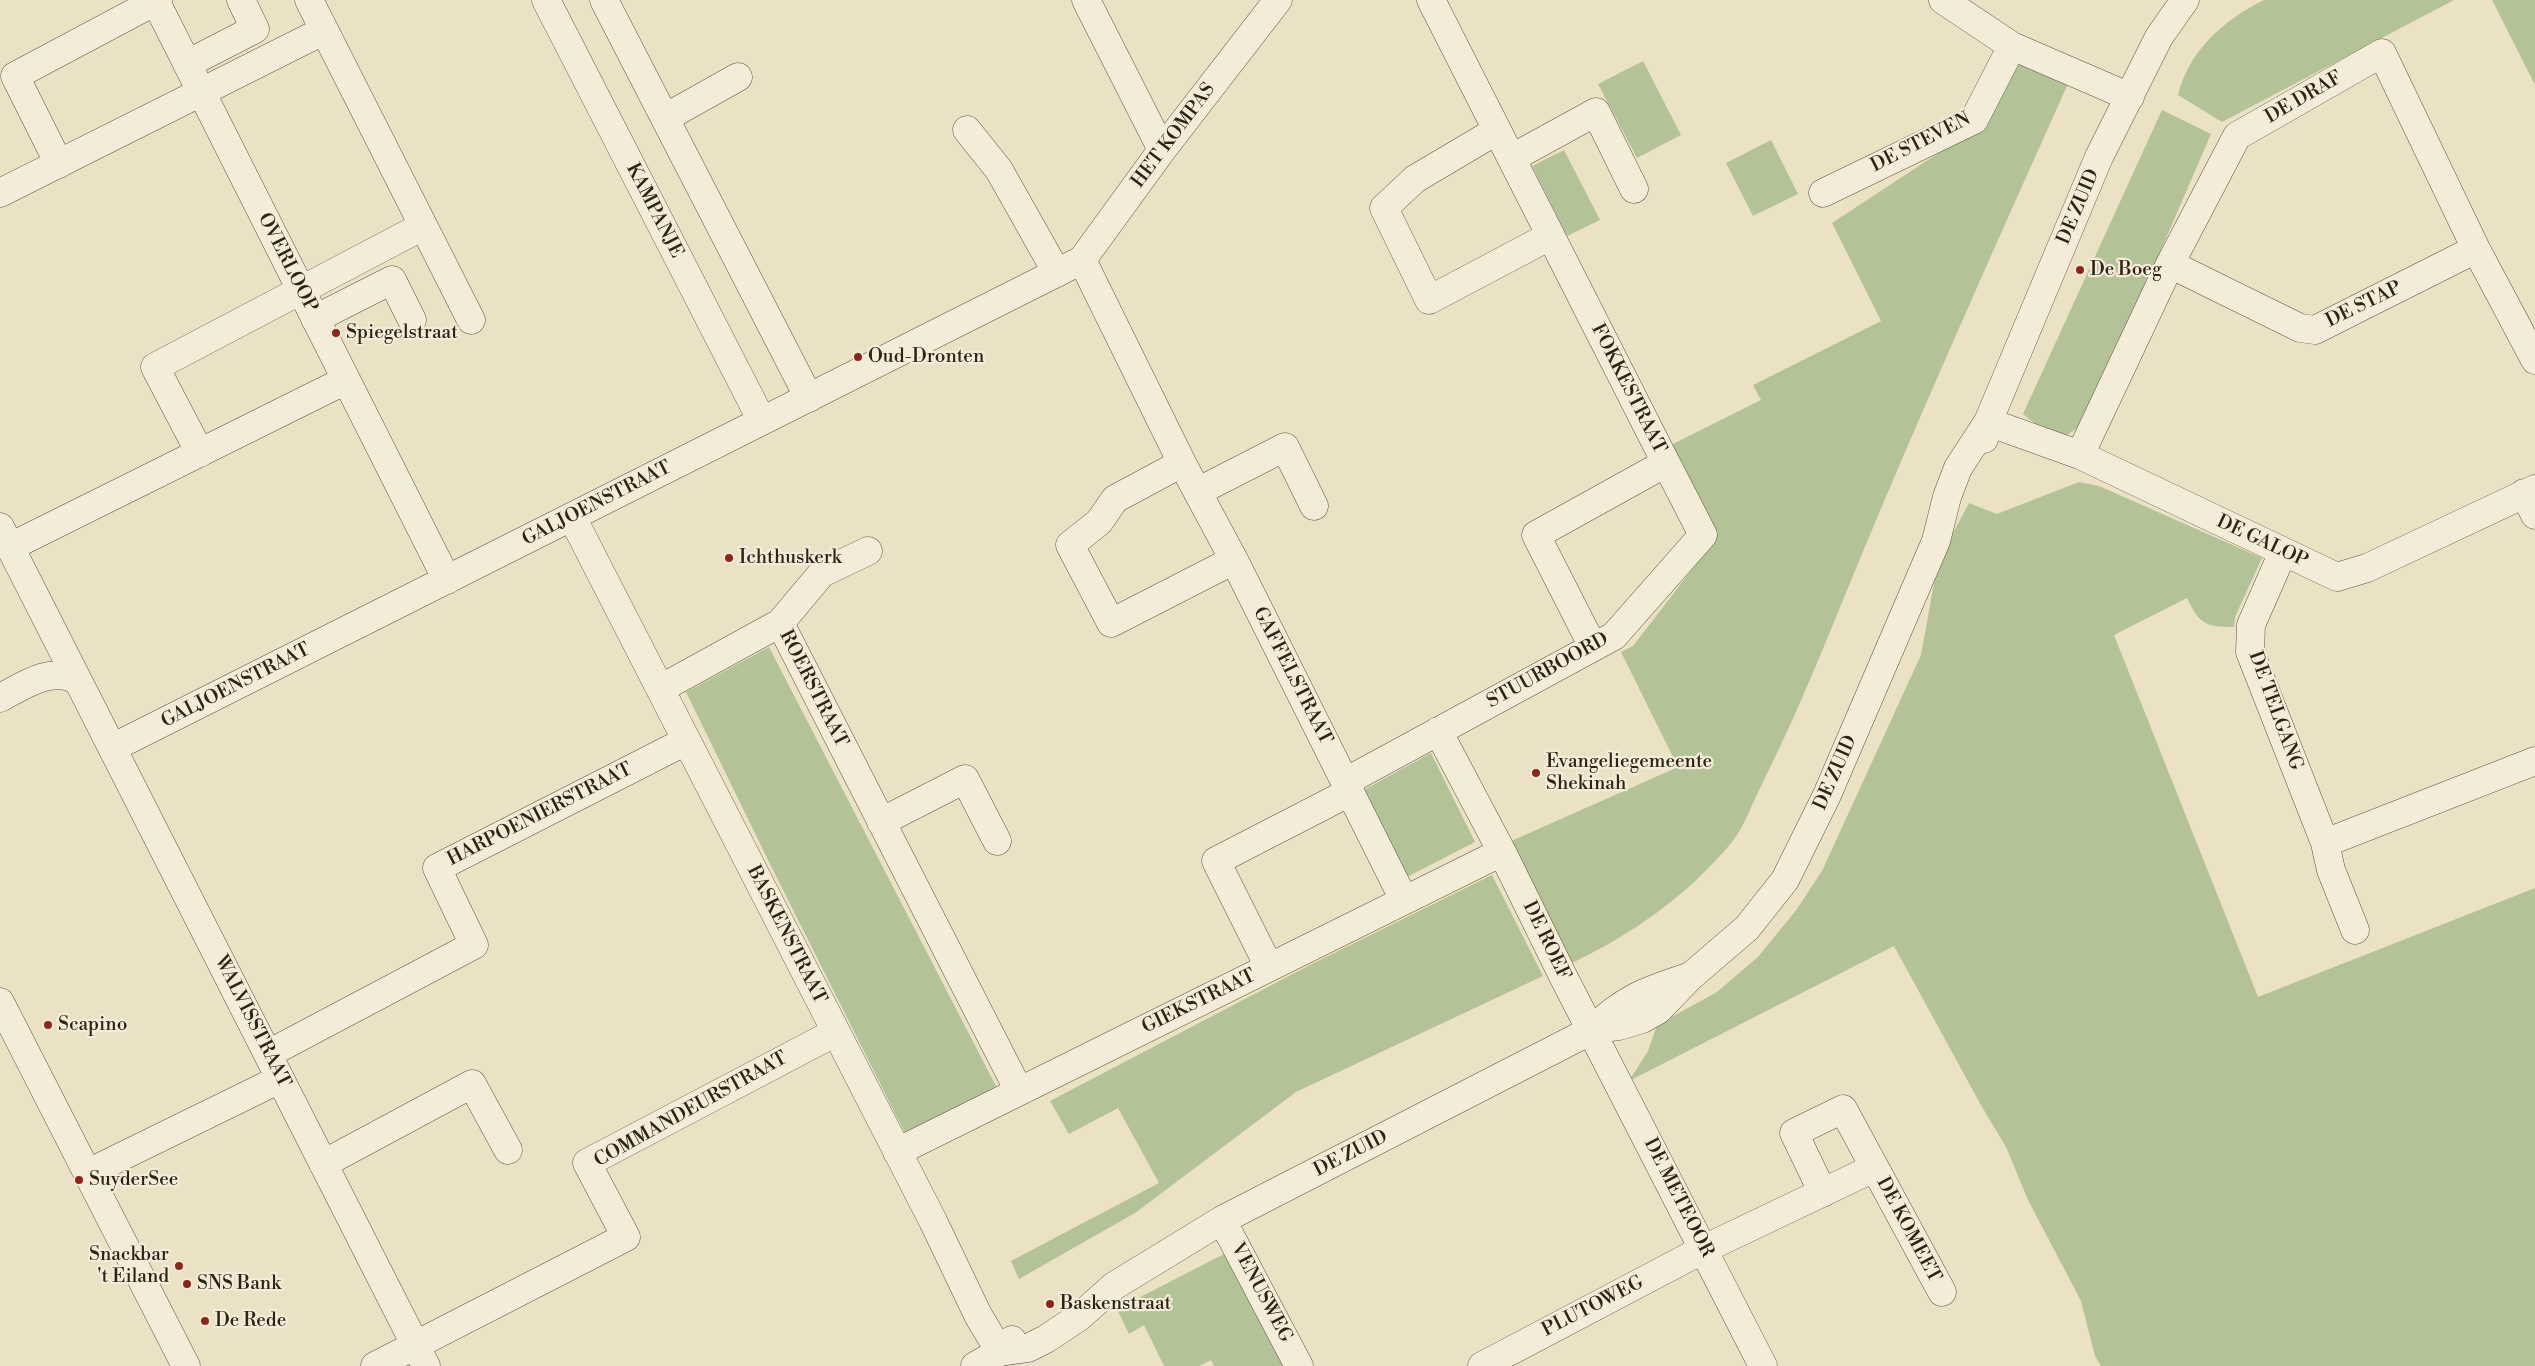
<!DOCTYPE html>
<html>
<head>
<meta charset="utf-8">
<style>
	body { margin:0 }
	canvas { display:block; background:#ebe1c5 }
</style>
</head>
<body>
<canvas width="2535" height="1366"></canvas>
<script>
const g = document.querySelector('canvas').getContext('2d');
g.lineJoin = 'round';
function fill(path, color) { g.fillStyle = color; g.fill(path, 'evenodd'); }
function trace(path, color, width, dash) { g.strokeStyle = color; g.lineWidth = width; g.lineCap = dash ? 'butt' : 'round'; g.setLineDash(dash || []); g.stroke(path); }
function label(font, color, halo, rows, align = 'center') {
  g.font = font + ' "Libre Bodoni",serif'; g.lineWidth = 4.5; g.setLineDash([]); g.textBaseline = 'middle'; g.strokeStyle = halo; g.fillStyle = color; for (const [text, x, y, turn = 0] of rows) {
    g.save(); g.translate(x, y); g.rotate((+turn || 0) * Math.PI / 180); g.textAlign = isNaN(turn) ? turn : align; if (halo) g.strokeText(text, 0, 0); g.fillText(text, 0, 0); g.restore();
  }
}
fill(new Path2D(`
	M 2264,0 L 2454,0 L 2222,122 L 2178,95 C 2189,50 2224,20 2264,0 Z
	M 2492,0 L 2535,0 L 2535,85 Z
	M 2013,53 L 2071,77 C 1998,240 1925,402 1857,566 C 1827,639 1798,712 1763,782 C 1753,801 1745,826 1732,842 C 1687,896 1633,934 1570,964 L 1509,842 L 1678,767 L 1621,652 L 1633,646 L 1717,537 L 1671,445 L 1761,400 L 1753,385 L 1881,321 L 1832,223 L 1972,131 Z
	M 1643,61 L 1681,135 L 1637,158 L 1598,84 Z
	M 2162,110 L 2211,134 L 2091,412 L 2082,425 L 2064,437 L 2044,431 L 2023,414 Z
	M 1771,140 L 1798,194 L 1753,216 L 1726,163 Z
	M 1564,150 L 1600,220 L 1567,236 L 1532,166 Z
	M 2079,482 L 2099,486 L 2262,558 L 2235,617 L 2234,627 C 2206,627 2199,624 2187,598 L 2114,635 L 2258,997 L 2535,888 L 2535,1366 L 2101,1366 L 2095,1356 L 2081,1301 L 2028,1200 L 2006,1147 L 1982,1107 L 1894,946 L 1629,1081 L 1648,1051 L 1657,1025 L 1717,992 L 1758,957 L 1797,909 L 1822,871 L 1921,655 L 1938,561 L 1969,503 L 1997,514 Z
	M 769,647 L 997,1088 L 906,1135 L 770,864 L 686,692 Z
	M 1431,753 L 1475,842 L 1405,878 L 1360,792 Z
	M 1492,875 L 1543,976 L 1296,1092 L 1135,1213 L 1019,1279 L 1011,1261 L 1159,1183 L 1118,1108 L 1069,1134 L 1050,1101 L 1308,966 Z
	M 1226,1253 L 1286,1366 L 1214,1366 L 1211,1360 L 1199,1366 L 1164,1366 L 1144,1325 L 1129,1334 L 1117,1309 Z`), '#b3c397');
const minor = new Path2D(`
	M 155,0 L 447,580
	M 309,0 L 471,320
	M 546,0 L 762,421
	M 604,0 L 809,398
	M 1086,0 L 1162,150
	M 1431,0 L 1666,463 L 1536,535 L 1593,647
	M 1943,0 L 2012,46 L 2130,97
	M 187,64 L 255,29 L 241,0
	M 665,118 L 738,77
	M 967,130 L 999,170 L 1057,273
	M 1496,131 L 1415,179 L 1384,208 L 1429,300 L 1550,236
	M 1512,158 L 1596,112 L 1634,189
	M 59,164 L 15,76 L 158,0
	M 0,193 L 323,31
	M 1823,193 L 1974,120 L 2012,46
	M 1082,260 L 1182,463 L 1234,560 L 1404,900
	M 2170,264 L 2300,328 L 2315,330 L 2476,249
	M 315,319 L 392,280 L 412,320
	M 1988,422 L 2080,455 L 2337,577 L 2367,568 L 2535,489
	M 1984,439 L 1988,422 L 2099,157 L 2159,37 L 2185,0
	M 200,453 L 155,367 L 423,226
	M 2080,455 L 2170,264 L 2237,136 L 2382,53 L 2476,249 L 2535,360
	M 1182,463 L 1115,499 L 1099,522 L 1070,545 L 1111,623 L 1234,560
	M 1199,491 L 1285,447 L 1314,506
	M 2524,493 L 2535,515
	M 572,517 L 933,1221 L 978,1315 L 1000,1352
	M 0,527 C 142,807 284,1086 426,1366
	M 10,547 L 346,380
	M 2283,552 L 2251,625 L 2250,652 L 2325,843 L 2535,761
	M 780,623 L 822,573 L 868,551
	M 660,689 L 780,623 L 1019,1091
	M 0,698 C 23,686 49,667 75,679
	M 1438,731 L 1502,852 L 1563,976 L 1763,1366
	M 112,748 L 1082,260 L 1162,150 L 1278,0
	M 1345,782 L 1614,636 L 1703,535 L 1666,463
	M 881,822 L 965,779 L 997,841
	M 2325,843 L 2331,870 L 2355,930
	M 1269,967 L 1216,861 L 1350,792
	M 0,1002 L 186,1366
	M 1592,1030 L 1619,1026 L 1642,1019 L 1658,1010 L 1691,976 L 1747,928 L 1785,880 L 1827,795 L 1936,541 L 1947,497 L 1958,468 L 1988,422
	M 268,1054 L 474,945 L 437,868 L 686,741
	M 897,1152 L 1502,852
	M 323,1164 L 472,1084 L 508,1150
	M 88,1173 L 280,1079
	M 1823,1193 L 1794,1133 L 1843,1109 L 1942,1292
	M 1222,1220 L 1299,1366
	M 1000,1352 L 1028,1348 L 1046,1339 L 1079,1317 L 1114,1286 L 1222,1220 L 1592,1030 C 1625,997 1649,990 1691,976
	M 375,1366 L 626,1237 L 587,1163 L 836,1032
	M 975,1366 L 1000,1352 L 1012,1340
	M 1482,1366 L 1704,1249 L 1874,1168`);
trace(minor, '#605241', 29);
trace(minor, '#f2ecd9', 28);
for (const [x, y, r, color] of [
	[2080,270,5,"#8f2418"],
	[336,333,5,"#8f2418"],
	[858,357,5,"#8f2418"],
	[729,558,5,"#8f2418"],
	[1536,773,5,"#8f2418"],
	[48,1025,5,"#8f2418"],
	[79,1180,5,"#8f2418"],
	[179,1266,5,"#8f2418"],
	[187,1284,5,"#8f2418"],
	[1050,1304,5,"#8f2418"],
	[205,1321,5,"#8f2418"]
]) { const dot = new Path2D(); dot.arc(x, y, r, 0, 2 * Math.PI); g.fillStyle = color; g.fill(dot); trace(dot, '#f2ecd9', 2); }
label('19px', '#322215', '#f2ecd9', [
	["DE DRAF",2304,98,-30],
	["HET KOMPAS",1174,136,-53],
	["DE STEVEN",1921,143,-27],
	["DE ZUID",2079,207,-67],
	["KAMPANJE",654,211,63],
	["OVERLOOP",287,263,63],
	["DE STAP",2364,305,-26],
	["FOKKESTRAAT",1628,389,63],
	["GALJOENSTRAAT",597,504,-27],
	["DE GALOP",2262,542,25],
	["STUURBOORD",1548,671,-29],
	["GAFFELSTRAAT",1292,676,63],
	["GALJOENSTRAAT",236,686,-27],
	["ROERSTRAAT",813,689,63],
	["DE TELGANG",2275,711,70],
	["DE ZUID",1836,773,-66],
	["HARPOENIERSTRAAT",540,815,-27],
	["BASKENSTRAAT",786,935,63],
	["DE ROEF",1546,941,64],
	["GIEKSTRAAT",1199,1002,-26],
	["WALVISSTRAAT",252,1022,63],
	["COMMANDEURSTRAAT",691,1110,-29],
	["DE ZUID",1351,1154,-27],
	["DE METEOOR",1678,1198,63],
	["DE KOMEET",1908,1230,62],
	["VENUSWEG",1261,1293,62],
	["PLUTOWEG",1593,1307,-27]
]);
label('19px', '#322215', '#f2ecd9', [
	["De Boeg",2090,270],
	["Spiegelstraat",346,333],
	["Oud-Dronten",868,357],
	["Ichthuskerk",739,558],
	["Evangeliegemeente",1546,762],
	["Shekinah",1546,784],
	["Scapino",58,1025],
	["SuyderSee",89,1180],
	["Snackbar",169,1255,"right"],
	["'t Eiland",169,1277,"right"],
	["SNS Bank",197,1284],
	["Baskenstraat",1060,1304],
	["De Rede",215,1321]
], 'left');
</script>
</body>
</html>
